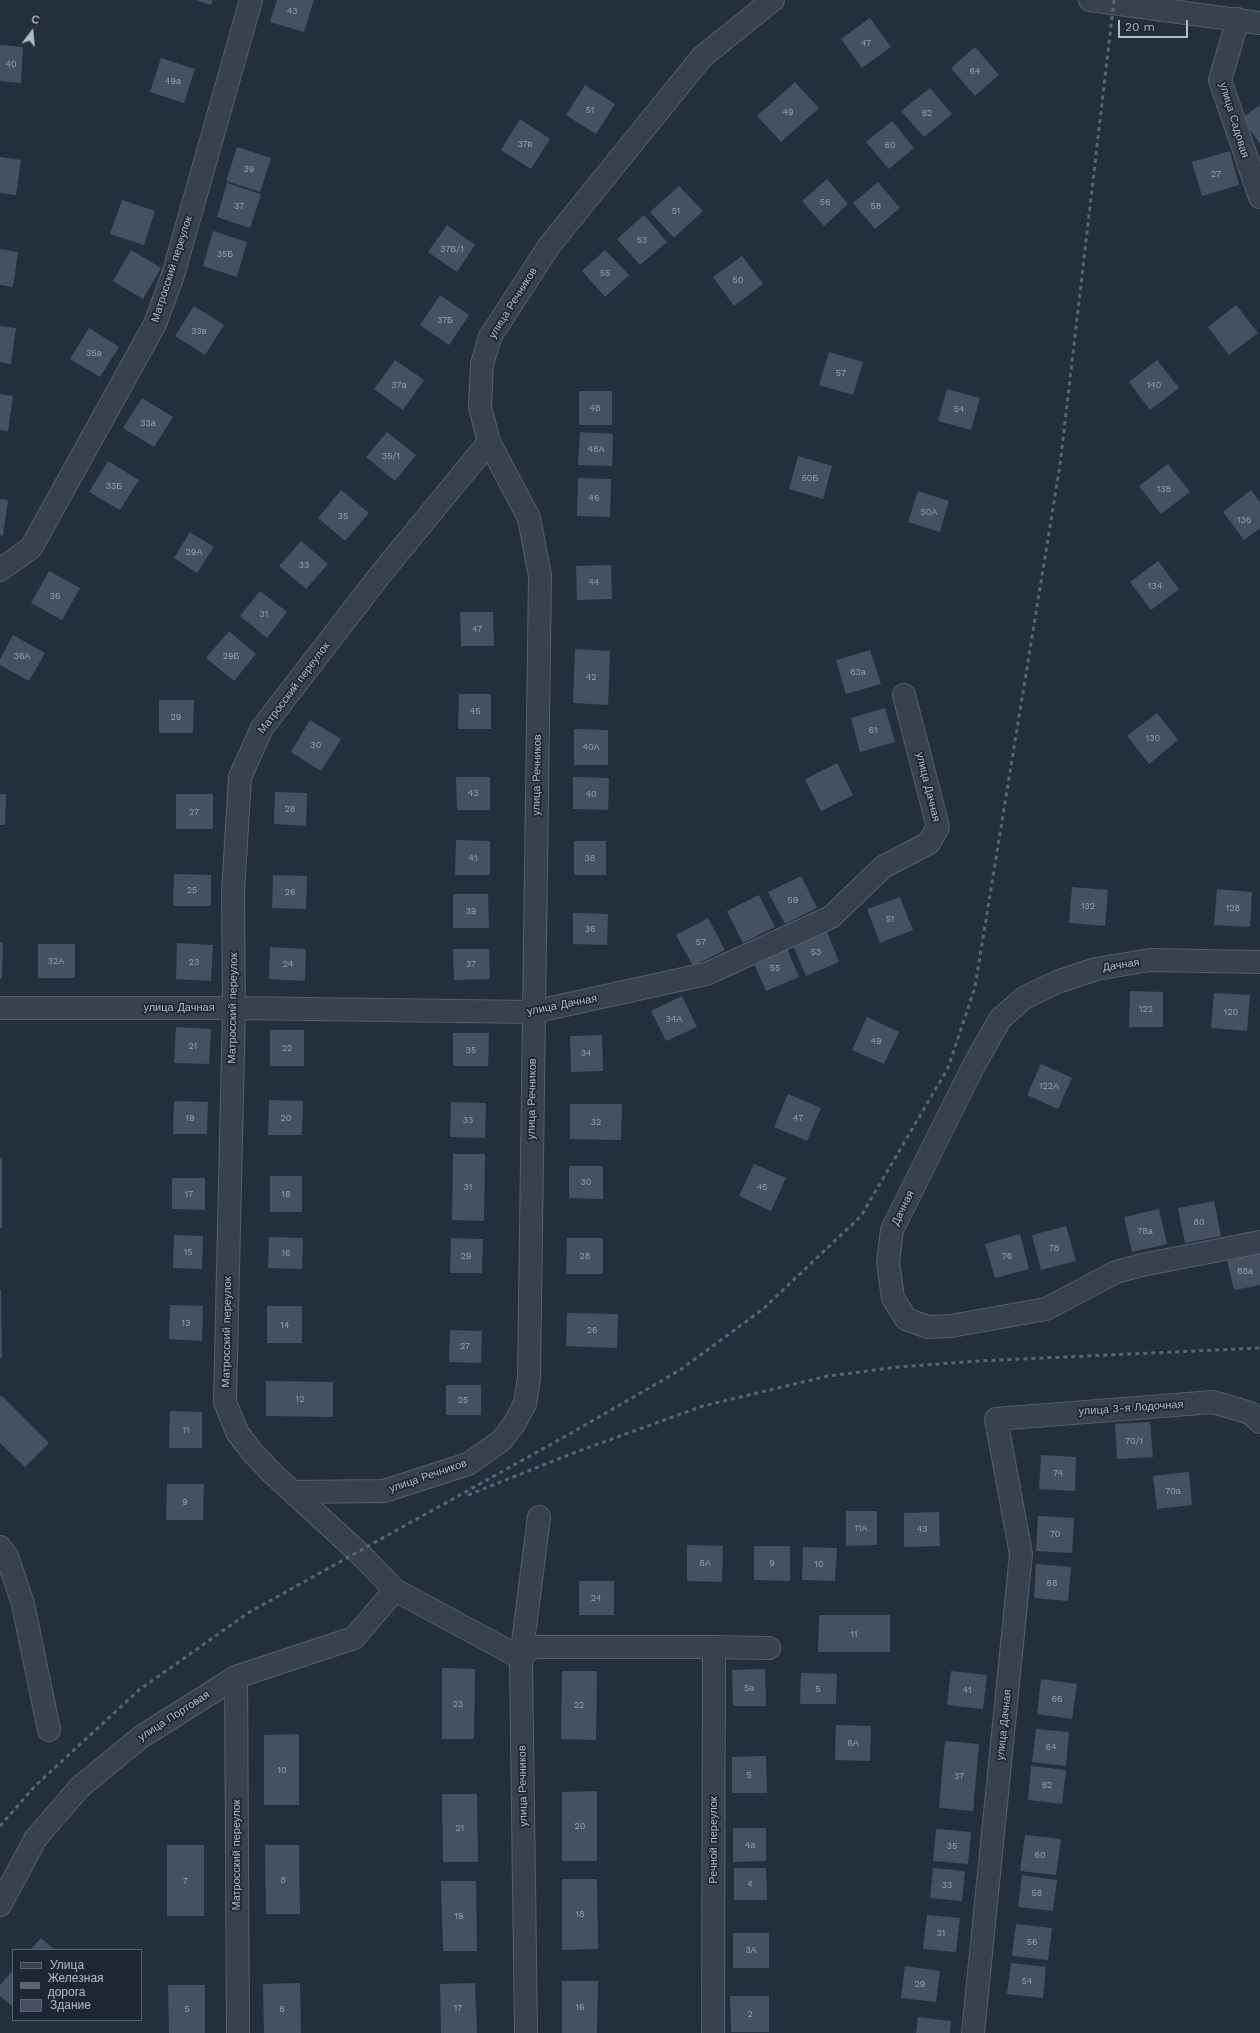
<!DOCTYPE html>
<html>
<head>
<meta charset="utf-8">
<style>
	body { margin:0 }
	#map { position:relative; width:1260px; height:2033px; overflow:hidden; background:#242f3e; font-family:"Work Sans",sans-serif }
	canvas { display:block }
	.legend { position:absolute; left:12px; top:1949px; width:130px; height:72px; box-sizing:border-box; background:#1d2633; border:1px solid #59626f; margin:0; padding:5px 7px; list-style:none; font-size:12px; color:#b4bcc9 }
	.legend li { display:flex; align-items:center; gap:8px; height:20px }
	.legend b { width:20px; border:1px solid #59626f }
	.north { position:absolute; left:12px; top:12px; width:40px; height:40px; -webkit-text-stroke:3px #1d2633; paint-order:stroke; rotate:16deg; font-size:11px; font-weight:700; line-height:16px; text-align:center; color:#b4bcc9 }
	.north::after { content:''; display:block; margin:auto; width:14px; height:18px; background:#b4bcc9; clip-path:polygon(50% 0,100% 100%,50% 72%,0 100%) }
	.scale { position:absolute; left:1118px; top:20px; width:70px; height:18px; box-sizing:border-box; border:2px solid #b4bcc9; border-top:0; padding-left:5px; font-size:12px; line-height:14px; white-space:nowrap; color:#b4bcc9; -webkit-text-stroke:3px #1d2633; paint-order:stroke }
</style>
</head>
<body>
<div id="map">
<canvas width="1260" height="2033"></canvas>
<ul class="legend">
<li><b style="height:5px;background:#38414e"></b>Улица</li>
<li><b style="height:5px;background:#5a6575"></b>Железная дорога</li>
<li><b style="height:11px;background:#455162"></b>Здание</li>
</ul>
<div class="north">С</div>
<div class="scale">20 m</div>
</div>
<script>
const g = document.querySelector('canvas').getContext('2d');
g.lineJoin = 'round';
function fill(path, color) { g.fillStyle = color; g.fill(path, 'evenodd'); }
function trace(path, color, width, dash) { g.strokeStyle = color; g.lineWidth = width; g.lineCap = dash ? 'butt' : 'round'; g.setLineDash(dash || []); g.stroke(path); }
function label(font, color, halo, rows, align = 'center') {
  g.font = font + ' "Work Sans",sans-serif'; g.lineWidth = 3.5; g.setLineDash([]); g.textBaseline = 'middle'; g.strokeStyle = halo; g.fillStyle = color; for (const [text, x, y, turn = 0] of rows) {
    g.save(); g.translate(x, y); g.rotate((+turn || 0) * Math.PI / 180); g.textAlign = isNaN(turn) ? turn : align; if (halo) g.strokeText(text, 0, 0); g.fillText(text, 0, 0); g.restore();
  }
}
fill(new Path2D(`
	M 196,0 L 213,0 L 211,5 Z
	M 277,0 L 314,0 L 304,32 L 270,22 Z
	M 870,18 L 891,47 L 862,68 L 841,39 Z
	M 0,45 L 23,47 L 21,83 L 0,81 Z
	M 975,47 L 999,75 L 975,96 L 951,68 Z
	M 161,58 L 195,69 L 184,103 L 150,92 Z
	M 795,82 L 819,108 L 781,142 L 757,116 Z
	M 585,85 L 615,104 L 596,134 L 566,115 Z
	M 930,88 L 952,114 L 924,137 L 901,111 Z
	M 1260,105 L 1260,144 L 1242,118 Z
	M 520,119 L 550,139 L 531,169 L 501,150 Z
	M 892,121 L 914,148 L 889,169 L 866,142 Z
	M 237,147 L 271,158 L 260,192 L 226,181 Z
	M 1230,151 L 1239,185 L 1202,196 L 1192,162 Z
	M 0,157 L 21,160 L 16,195 L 0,193 Z
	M 827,179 L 848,204 L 824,226 L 802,201 Z
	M 878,182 L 900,208 L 875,229 L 853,203 Z
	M 227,183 L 261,194 L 250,228 L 217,217 Z
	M 679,186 L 703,211 L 674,238 L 650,212 Z
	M 122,200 L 155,211 L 144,245 L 110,234 Z
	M 644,215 L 667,242 L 640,265 L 617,239 Z
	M 447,225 L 475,245 L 457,272 L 428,252 Z
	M 213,231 L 247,242 L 237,277 L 203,266 Z
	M 0,249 L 18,252 L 13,287 L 0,285 Z
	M 131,250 L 161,268 L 143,299 L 113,281 Z
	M 605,250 L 629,275 L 605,297 L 582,271 Z
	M 742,256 L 763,284 L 734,306 L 713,277 Z
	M 440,295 L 469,315 L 449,345 L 420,325 Z
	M 1236,305 L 1258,333 L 1229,355 L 1208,327 Z
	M 194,306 L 224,325 L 205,355 L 175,336 Z
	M 0,326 L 16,328 L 11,364 L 0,362 Z
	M 89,328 L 119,347 L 100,377 L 70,359 Z
	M 829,352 L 863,362 L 853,395 L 819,385 Z
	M 395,360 L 424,380 L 403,410 L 374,389 Z
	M 1157,360 L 1179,388 L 1150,410 L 1129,382 Z
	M 947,389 L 980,398 L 971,430 L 938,421 Z
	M 579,391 L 612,391 L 612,425 L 579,425 Z
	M 0,394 L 13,396 L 8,431 L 0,430 Z
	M 142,398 L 173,417 L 154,447 L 123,428 Z
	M 387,432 L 416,455 L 395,481 L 366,457 Z
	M 580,432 L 613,434 L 612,466 L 578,465 Z
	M 798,456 L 832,466 L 823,499 L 789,489 Z
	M 108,461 L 139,480 L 120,510 L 89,492 Z
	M 1168,464 L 1190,492 L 1161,514 L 1139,486 Z
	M 578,478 L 611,479 L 610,517 L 577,516 Z
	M 341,490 L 369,513 L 345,541 L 318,518 Z
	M 1251,490 L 1260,502 L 1260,528 L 1244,540 L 1223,512 Z
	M 918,491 L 949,501 L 940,532 L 908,522 Z
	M 0,499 L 8,500 L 3,536 L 0,535 Z
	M 190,532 L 214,547 L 197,573 L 174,558 Z
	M 301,541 L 328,564 L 306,589 L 279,566 Z
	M 1158,561 L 1179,589 L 1151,610 L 1130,582 Z
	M 611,565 L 612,599 L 577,600 L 576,566 Z
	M 49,571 L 80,588 L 62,620 L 31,603 Z
	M 260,591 L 287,612 L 267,638 L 240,616 Z
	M 460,612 L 493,612 L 494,646 L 461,646 Z
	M 229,631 L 256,654 L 234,681 L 206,658 Z
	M 13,635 L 45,653 L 29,681 L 0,665 L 0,659 Z
	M 575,649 L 610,651 L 608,705 L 573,703 Z
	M 870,650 L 881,684 L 846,694 L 836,660 Z
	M 459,694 L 491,694 L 491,729 L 458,729 Z
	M 159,700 L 194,700 L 193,733 L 159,733 Z
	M 885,708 L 895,742 L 860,752 L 851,718 Z
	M 1157,713 L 1178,740 L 1149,764 L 1127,736 Z
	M 310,720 L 341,739 L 321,771 L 291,752 Z
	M 574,729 L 608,730 L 608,765 L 574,765 Z
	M 837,763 L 853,795 L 821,811 L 805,779 Z
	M 456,777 L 490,777 L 490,810 L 457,810 Z
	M 573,777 L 609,778 L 608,810 L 573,809 Z
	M 275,792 L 307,793 L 306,826 L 274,824 Z
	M 0,794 L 6,794 L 5,825 L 0,825 Z
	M 176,794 L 213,794 L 213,829 L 176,829 Z
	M 456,840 L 490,841 L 490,875 L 455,875 Z
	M 574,841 L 606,841 L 606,875 L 574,875 Z
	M 174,874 L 211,875 L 211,906 L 173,906 Z
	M 273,875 L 307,876 L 306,909 L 272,908 Z
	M 801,876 L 817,908 L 785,924 L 768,892 Z
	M 1072,887 L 1108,890 L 1105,926 L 1069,923 Z
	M 1217,889 L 1252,892 L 1250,927 L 1214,925 Z
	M 453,894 L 488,894 L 489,928 L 453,928 Z
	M 759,895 L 775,927 L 743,943 L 727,911 Z
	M 900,897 L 913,930 L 880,943 L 867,909 Z
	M 573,913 L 608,914 L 607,945 L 573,944 Z
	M 708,918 L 725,950 L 693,966 L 676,935 Z
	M 826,929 L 839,962 L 806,976 L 792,943 Z
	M 0,942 L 3,942 L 2,979 L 0,979 Z
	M 177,943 L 213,945 L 211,981 L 176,979 Z
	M 38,944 L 75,944 L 75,978 L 38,978 Z
	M 785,944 L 799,977 L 766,991 L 752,959 Z
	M 270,947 L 306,949 L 305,981 L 269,979 Z
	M 453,949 L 489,949 L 490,979 L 454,980 Z
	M 1130,991 L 1163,992 L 1163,1027 L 1129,1027 Z
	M 1214,993 L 1250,995 L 1247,1031 L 1211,1028 Z
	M 682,996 L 697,1027 L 666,1041 L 651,1011 Z
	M 867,1017 L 899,1032 L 884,1064 L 852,1050 Z
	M 176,1027 L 211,1029 L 209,1064 L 174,1063 Z
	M 270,1030 L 304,1030 L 304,1066 L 270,1066 Z
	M 453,1033 L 489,1033 L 488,1066 L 453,1066 Z
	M 602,1035 L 603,1071 L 571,1072 L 570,1036 Z
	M 1041,1064 L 1072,1078 L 1058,1109 L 1027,1095 Z
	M 788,1094 L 821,1108 L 807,1141 L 774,1127 Z
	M 269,1100 L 303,1101 L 302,1135 L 268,1135 Z
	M 174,1101 L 208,1102 L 207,1134 L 173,1134 Z
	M 451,1102 L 486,1103 L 485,1138 L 450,1137 Z
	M 570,1104 L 622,1104 L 621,1140 L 570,1139 Z
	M 453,1154 L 485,1154 L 484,1221 L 452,1220 Z
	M 0,1158 L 2,1158 L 2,1228 L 0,1228 Z
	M 754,1164 L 786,1178 L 771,1211 L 739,1196 Z
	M 569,1166 L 603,1166 L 603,1199 L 569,1198 Z
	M 270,1176 L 302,1176 L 302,1212 L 270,1212 Z
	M 172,1178 L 205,1178 L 205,1210 L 172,1209 Z
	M 1214,1201 L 1221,1236 L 1185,1243 L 1178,1208 Z
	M 1159,1209 L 1167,1244 L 1132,1252 L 1124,1217 Z
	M 1066,1226 L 1076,1261 L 1041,1270 L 1032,1235 Z
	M 1020,1234 L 1029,1269 L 995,1278 L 985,1244 Z
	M 174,1235 L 203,1236 L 202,1269 L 173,1268 Z
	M 269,1237 L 303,1238 L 302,1269 L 268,1268 Z
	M 451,1238 L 483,1239 L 482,1273 L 450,1273 Z
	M 567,1238 L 603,1238 L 603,1274 L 566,1274 Z
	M 1260,1249 L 1260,1285 L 1234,1290 L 1226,1256 Z
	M 0,1290 L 1,1290 L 2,1358 L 0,1358 Z
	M 170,1305 L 203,1306 L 202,1341 L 169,1339 Z
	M 267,1306 L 302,1306 L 302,1343 L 267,1343 Z
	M 567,1313 L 618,1314 L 617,1348 L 566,1346 Z
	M 450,1330 L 482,1331 L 481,1363 L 449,1362 Z
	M 266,1381 L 333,1382 L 333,1417 L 266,1416 Z
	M 446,1385 L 481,1385 L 481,1415 L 446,1415 Z
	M 2,1396 L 49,1443 L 25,1467 L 0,1443 L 0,1397 Z
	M 170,1411 L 202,1412 L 202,1448 L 169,1448 Z
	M 1150,1422 L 1153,1457 L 1117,1459 L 1115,1424 Z
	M 1041,1455 L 1076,1457 L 1075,1491 L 1039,1489 Z
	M 1189,1472 L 1192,1505 L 1157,1509 L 1153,1476 Z
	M 167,1484 L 204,1484 L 203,1520 L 166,1520 Z
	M 846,1511 L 877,1511 L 877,1545 L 846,1546 Z
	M 939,1512 L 940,1546 L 904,1547 L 904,1513 Z
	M 1038,1516 L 1074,1518 L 1072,1553 L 1036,1551 Z
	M 687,1545 L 723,1546 L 722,1582 L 687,1581 Z
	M 754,1546 L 790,1546 L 790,1581 L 754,1580 Z
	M 803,1547 L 837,1548 L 835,1581 L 802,1580 Z
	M 1036,1564 L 1071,1567 L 1068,1601 L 1034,1598 Z
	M 579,1581 L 614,1581 L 614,1615 L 579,1615 Z
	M 819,1615 L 890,1615 L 890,1652 L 818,1652 Z
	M 442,1668 L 475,1669 L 474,1739 L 442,1739 Z
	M 765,1669 L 766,1706 L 733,1706 L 732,1670 Z
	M 562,1671 L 597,1671 L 596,1740 L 561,1739 Z
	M 951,1671 L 987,1675 L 983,1709 L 947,1705 Z
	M 801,1673 L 837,1674 L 836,1704 L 800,1704 Z
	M 1041,1679 L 1077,1684 L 1072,1719 L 1037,1714 Z
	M 836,1725 L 871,1726 L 870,1761 L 835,1760 Z
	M 1036,1729 L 1069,1732 L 1066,1766 L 1032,1762 Z
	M 299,1734 L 299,1805 L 264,1805 L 264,1735 Z
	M 945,1741 L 979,1744 L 973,1811 L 939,1808 Z
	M 766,1756 L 767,1793 L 732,1793 L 732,1757 Z
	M 1031,1766 L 1066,1770 L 1062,1804 L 1028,1800 Z
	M 597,1791 L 597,1861 L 562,1861 L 562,1792 Z
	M 442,1794 L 477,1794 L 478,1862 L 443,1862 Z
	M 733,1828 L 766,1828 L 766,1861 L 733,1862 Z
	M 936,1829 L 971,1832 L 968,1864 L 933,1861 Z
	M 1025,1835 L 1061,1839 L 1056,1875 L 1020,1871 Z
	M 167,1845 L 204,1845 L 204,1916 L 167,1916 Z
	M 265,1845 L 299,1845 L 300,1914 L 266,1914 Z
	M 734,1868 L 766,1868 L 767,1900 L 734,1900 Z
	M 933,1868 L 965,1871 L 962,1901 L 930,1898 Z
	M 1022,1875 L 1057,1880 L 1053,1911 L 1018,1907 Z
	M 562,1879 L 597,1879 L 598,1949 L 562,1950 Z
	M 441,1881 L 476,1881 L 477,1951 L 443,1951 Z
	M 927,1915 L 960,1918 L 956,1952 L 923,1949 Z
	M 1016,1924 L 1052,1928 L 1048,1960 L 1012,1956 Z
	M 733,1933 L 769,1933 L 769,1968 L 733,1968 Z
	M 41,1938 L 55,1950 L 30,1950 Z
	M 1011,1963 L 1046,1967 L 1043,1998 L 1007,1994 Z
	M 905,1966 L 940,1971 L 936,2002 L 901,1998 Z
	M 13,1970 L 13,2007 L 0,1996 L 0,1985 Z
	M 562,1981 L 598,1981 L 597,2033 L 562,2033 Z
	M 300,1983 L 301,2033 L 264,2033 L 263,1984 Z
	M 475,1983 L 477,2033 L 441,2033 L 440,1984 Z
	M 168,1985 L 205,1985 L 205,2033 L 169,2033 Z
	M 730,1996 L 769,1996 L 769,2032 L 731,2032 Z
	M 918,2017 L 951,2021 L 950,2033 L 916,2033 Z`), '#455162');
const minor = new Path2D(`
	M 1090,0 L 1260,23
	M 1238,19 L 1220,80 L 1260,197
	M 489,442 L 380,575 L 262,728 L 240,777 L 233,892 L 234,1008 L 225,1402 L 237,1432 L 252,1452 L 273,1474 L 358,1552 L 395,1590 L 521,1658 L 526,2033
	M 0,570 L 31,548 L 155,324 L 173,275 L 251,0
	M 1260,962 L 1150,960 L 1096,969 L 1057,982 L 1024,998 L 1000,1019 L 973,1067 L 892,1230 L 888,1262 L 893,1298 L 906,1319 L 928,1327 L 951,1326 L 1046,1309 L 1116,1272 L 1142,1265 L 1260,1242
	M 0,1008 L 234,1008 L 533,1012 L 706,974 L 831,917 L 883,867 L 929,843 L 938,827 L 904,695
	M 293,1492 L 384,1491 L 468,1464 L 501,1441 L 514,1424 L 525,1404 L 529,1378 L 540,576 L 529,518 L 489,442 L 480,407 L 482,364 L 490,337 L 549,246 L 702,57 L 773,0
	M 0,1547 L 7,1556 L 23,1604 L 49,1730
	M 714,1647 L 769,1648
	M 521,1658 L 527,1651 L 535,1647 L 714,1647 L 713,2033
	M 521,1658 L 539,1517
	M 236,1677 L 238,2033
	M 0,1905 L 36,1838 L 80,1787 L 141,1737 L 236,1677 L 354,1638 L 395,1590
	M 973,2033 L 1021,1554 L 996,1419 L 1213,1402 L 1250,1413 L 1260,1422`);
trace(minor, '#565f6c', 24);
trace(minor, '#38414e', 22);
trace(new Path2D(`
	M 468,1495 L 576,1452 L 703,1406 L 828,1376 L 898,1367 L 978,1361 L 1260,1348
	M 0,1826 L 35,1786 L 139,1690 L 248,1613 L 573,1432 L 680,1370 L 763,1309 L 861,1216 L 948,1068 L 975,987 L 1060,465 L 1114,0`), '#5a6575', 3, [4, 4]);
label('9px', '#98a1af', null, [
	["43",292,11],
	["47",866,43],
	["40",11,64],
	["64",975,71],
	["49а",173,81],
	["51",590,110],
	["49",788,112],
	["62",927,113],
	["37в",525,144],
	["60",890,145],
	["39",249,169],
	["27",1216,174],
	["56",825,202],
	["37",239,206],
	["58",876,206],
	["51",676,211],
	["53",642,240],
	["37В/1",452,249],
	["35Б",225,254],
	["55",605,273],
	["50",738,280],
	["37Б",445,320],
	["33в",199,331],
	["35а",94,353],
	["57",841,373],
	["37а",399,385],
	["140",1154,385],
	["48",595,408],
	["54",959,409],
	["33а",148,423],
	["48А",596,449],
	["35/1",391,456],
	["50Б",810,478],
	["33Б",114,486],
	["138",1164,489],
	["46",594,498],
	["50А",929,512],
	["35",343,516],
	["136",1244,520],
	["29А",194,552],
	["33",304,565],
	["44",594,582],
	["134",1155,586],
	["36",55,596],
	["31",264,614],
	["47",477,629],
	["36А",22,656],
	["29Б",231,656],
	["63а",858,672],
	["42",591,677],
	["45",475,711],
	["29",176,717],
	["61",873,730],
	["130",1153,738],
	["30",316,745],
	["40А",591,747],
	["43",473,793],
	["40",591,794],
	["28",290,809],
	["27",194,812],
	["41",473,858],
	["38",590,858],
	["25",192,890],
	["26",290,892],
	["59",793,900],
	["132",1088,906],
	["128",1233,908],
	["39",471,911],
	["51",890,919],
	["36",590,929],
	["57",701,942],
	["53",816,952],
	["32А",56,961],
	["23",194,962],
	["24",288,964],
	["37",471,964],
	["55",775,968],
	["122",1146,1009],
	["120",1231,1012],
	["34А",674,1019],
	["49",876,1041],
	["21",193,1046],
	["22",287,1048],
	["35",471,1050],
	["34",586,1053],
	["122А",1049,1086],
	["19",190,1118],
	["20",286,1118],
	["47",798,1118],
	["33",468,1120],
	["32",596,1122],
	["30",586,1182],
	["31",468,1187],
	["45",762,1187],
	["17",189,1194],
	["18",286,1194],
	["80",1199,1222],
	["78а",1145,1231],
	["78",1054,1248],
	["15",188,1252],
	["16",286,1253],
	["29",466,1256],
	["28",585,1256],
	["76",1007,1256],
	["88а",1245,1271],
	["13",186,1323],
	["14",285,1325],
	["26",592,1330],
	["27",465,1346],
	["12",300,1399],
	["25",463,1400],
	["11",186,1430],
	["70/1",1134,1441],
	["74",1058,1473],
	["70а",1173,1491],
	["9",185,1502],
	["11А",861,1528],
	["43",922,1529],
	["70",1055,1534],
	["8А",705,1563],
	["9",772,1563],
	["10",819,1564],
	["68",1052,1583],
	["24",596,1598],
	["11",854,1634],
	["5а",749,1688],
	["5",818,1689],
	["41",967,1690],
	["66",1057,1699],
	["23",458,1704],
	["22",579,1705],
	["6А",853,1743],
	["64",1051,1747],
	["10",282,1770],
	["5",749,1775],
	["37",959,1776],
	["62",1047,1785],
	["20",580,1826],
	["21",460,1828],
	["4а",750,1845],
	["35",952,1846],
	["60",1040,1855],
	["8",283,1880],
	["7",185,1881],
	["4",750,1884],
	["33",947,1885],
	["58",1037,1893],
	["18",580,1914],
	["19",459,1916],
	["31",941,1933],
	["56",1032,1942],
	["3А",751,1950],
	["54",1027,1981],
	["29",920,1984],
	["16",580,2007],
	["17",458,2008],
	["5",187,2009],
	["6",282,2009],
	["2",750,2014]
]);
label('11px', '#b4bcc9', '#1d2633', [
	["улица Садовая",1234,120,73],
	["Матросский переулок",172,269,-72],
	["улица Речников",513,303,-58],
	["Матросский переулок",294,688,-53],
	["улица Речников",537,775,-89],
	["улица Дачная",928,787,76],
	["Дачная",1121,965,-9],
	["улица Дачная",562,1005,-11],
	["улица Дачная",179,1008],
	["Матросский переулок",233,1008,-89],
	["улица Речников",532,1099,-89],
	["Дачная",903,1208,-64],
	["Матросский переулок",227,1332,-89],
	["улица 3-я Лодочная",1131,1408,-4],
	["улица Речников",428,1476,-19],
	["улица Портовая",174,1716,-33],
	["улица Дачная",1004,1725,-84],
	["улица Речников",523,1786,-91],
	["Речной переулок",714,1840,-90],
	["Матросский переулок",237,1855,-90]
]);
</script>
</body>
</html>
